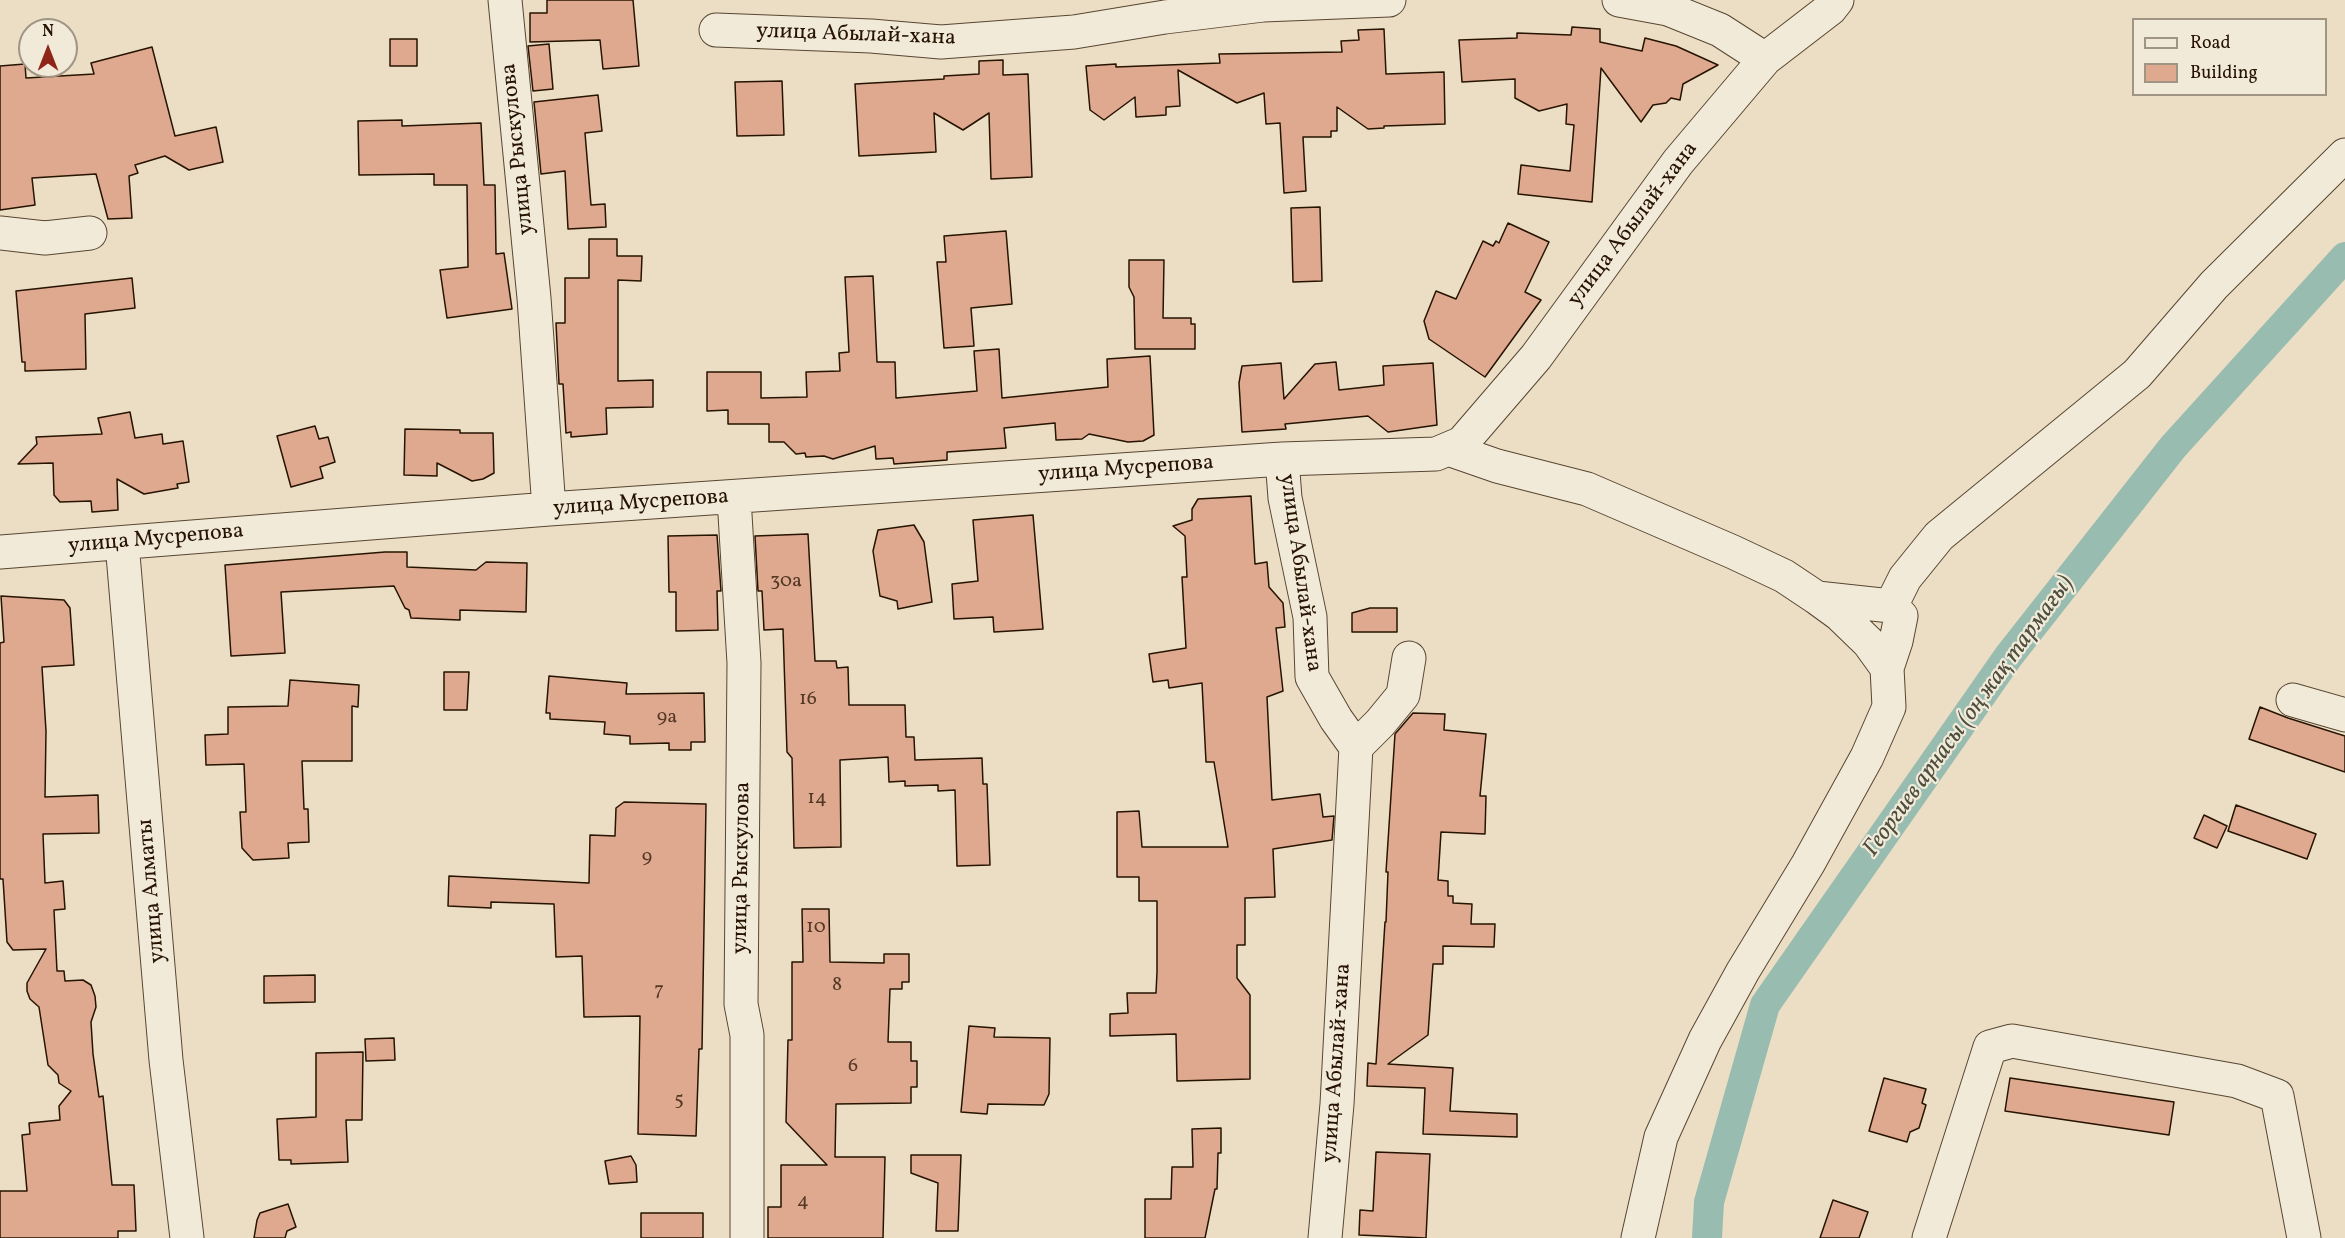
<!DOCTYPE html>
<html>
<head>
<meta charset="utf-8">
<style>
	body { margin:0 }
	#map { position:relative; width:2345px; height:1238px; overflow:hidden; background:#ebdec4; font-family:Vollkorn,serif }
	canvas { display:block }
	.legend { position:absolute; left:2132px; top:18px; width:195px; height:78px; box-sizing:border-box; background:#f2ead9; border:2px solid #a09482; margin:0; padding:8px 10px; list-style:none; font-size:18px; color:#261300 }
	.legend li { display:flex; align-items:center; gap:12px; height:30px }
	.legend b { width:30px; border:2px solid #a09482 }
	.north { position:absolute; left:18px; top:18px; width:60px; height:60px; box-sizing:border-box; background:#f2ead9; border:2px solid #a09482; border-radius:50%; rotate:0deg; font-size:16px; font-weight:700; line-height:24px; text-align:center; color:#261300 }
	.north::after { content:''; display:block; margin:auto; width:21px; height:27px; background:#8f2418; clip-path:polygon(50% 0,100% 100%,50% 72%,0 100%) }
</style>
</head>
<body>
<div id="map">
<canvas width="2345" height="1238"></canvas>
<ul class="legend">
<li><b style="height:8px;background:#f2ead9"></b>Road</li>
<li><b style="height:16px;background:#dfa990"></b>Building</li>
</ul>
<div class="north">N</div>
</div>
<script>
const g = document.querySelector('canvas').getContext('2d');
g.lineJoin = 'round';
function trace(path, color, width, dash) { g.strokeStyle = color; g.lineWidth = width; g.lineCap = dash ? 'butt' : 'round'; g.setLineDash(dash || []); g.stroke(path); }
function fill(path, color) { g.fillStyle = color; g.fill(path, 'evenodd'); }
function label(font, color, halo, rows, align = 'center') {
  g.font = font + ' Vollkorn,serif'; g.lineWidth = 4.5; g.setLineDash([]); g.textBaseline = 'middle'; g.strokeStyle = halo; g.fillStyle = color; for (const [text, x, y, turn = 0] of rows) {
    g.save(); g.translate(x, y); g.rotate((+turn || 0) * Math.PI / 180); g.textAlign = isNaN(turn) ? turn : align; if (halo) g.strokeText(text, 0, 0); g.fillText(text, 0, 0); g.restore();
  }
}
trace(new Path2D(`
	M 1707,1238 L 1709,1202 L 1765,1005 L 2008,657 L 2173,447 L 2345,257`), '#99bcb0', 30);
const building = new Path2D(`
	M 547,0 L 633,0 L 639,66 L 603,69 L 600,40 L 530,42 L 530,13 L 547,13 Z
	M 1572,27 L 1600,29 L 1600,42 L 1642,51 L 1645,38 L 1676,46 L 1718,65 L 1683,84 L 1680,100 L 1671,98 L 1666,103 L 1653,105 L 1641,122 L 1601,68 L 1592,202 L 1518,194 L 1521,165 L 1570,171 L 1574,125 L 1566,124 L 1567,104 L 1539,111 L 1515,98 L 1515,79 L 1462,82 L 1459,40 L 1517,38 L 1517,33 L 1571,35 Z
	M 1384,29 L 1386,74 L 1444,72 L 1445,124 L 1384,126 L 1384,128 L 1368,129 L 1337,107 L 1337,131 L 1331,131 L 1331,137 L 1303,137 L 1306,191 L 1284,193 L 1280,123 L 1266,124 L 1264,93 L 1237,103 L 1178,70 L 1180,106 L 1166,107 L 1166,115 L 1136,117 L 1135,97 L 1104,120 L 1090,110 L 1086,66 L 1116,64 L 1116,67 L 1220,63 L 1219,54 L 1342,52 L 1341,41 L 1359,40 L 1358,30 Z
	M 390,39 L 417,39 L 417,66 L 390,66 Z
	M 549,44 L 553,89 L 533,91 L 528,46 Z
	M 152,47 L 175,136 L 216,127 L 223,162 L 189,170 L 165,156 L 135,165 L 138,173 L 129,176 L 132,218 L 108,219 L 96,174 L 32,178 L 35,205 L 0,210 L 0,66 L 25,64 L 26,78 L 94,74 L 91,63 Z
	M 1003,60 L 1003,75 L 1028,74 L 1032,177 L 991,179 L 989,113 L 963,130 L 934,113 L 936,152 L 859,156 L 855,84 L 944,79 L 944,76 L 979,74 L 979,61 Z
	M 782,81 L 784,135 L 737,136 L 735,82 Z
	M 598,95 L 602,131 L 585,133 L 591,205 L 605,204 L 606,227 L 568,229 L 565,171 L 541,174 L 534,102 Z
	M 402,120 L 402,126 L 481,123 L 484,185 L 495,185 L 496,254 L 504,253 L 512,309 L 447,318 L 440,270 L 468,267 L 467,185 L 434,185 L 434,174 L 359,175 L 358,121 Z
	M 1320,207 L 1322,281 L 1293,282 L 1291,208 Z
	M 1508,223 L 1549,242 L 1525,292 L 1541,300 L 1485,377 L 1429,339 L 1424,321 L 1436,291 L 1456,299 L 1483,241 L 1493,246 L 1496,241 L 1499,243 Z
	M 1006,231 L 1012,304 L 971,308 L 974,346 L 944,348 L 937,262 L 946,262 L 944,236 Z
	M 589,239 L 617,239 L 617,256 L 642,256 L 641,281 L 618,280 L 618,381 L 653,380 L 653,407 L 606,408 L 607,434 L 571,437 L 571,432 L 566,433 L 563,384 L 559,384 L 556,323 L 565,323 L 565,278 L 589,278 Z
	M 1129,260 L 1164,260 L 1163,318 L 1191,318 L 1191,324 L 1195,324 L 1195,349 L 1135,349 L 1134,297 L 1129,287 Z
	M 873,276 L 877,362 L 895,362 L 896,398 L 977,391 L 974,351 L 999,349 L 1002,398 L 1108,387 L 1107,359 L 1150,356 L 1154,435 L 1143,441 L 1128,442 L 1089,434 L 1082,439 L 1056,440 L 1055,423 L 1004,428 L 1006,448 L 947,452 L 947,460 L 894,464 L 893,458 L 876,459 L 875,446 L 833,459 L 824,456 L 806,457 L 805,453 L 796,454 L 784,442 L 769,442 L 769,424 L 728,424 L 728,410 L 707,411 L 707,372 L 761,372 L 761,398 L 807,397 L 806,372 L 840,371 L 839,353 L 849,352 L 845,277 Z
	M 132,278 L 135,308 L 85,314 L 86,369 L 25,371 L 25,362 L 22,362 L 16,291 Z
	M 1336,362 L 1339,390 L 1384,385 L 1383,366 L 1433,363 L 1437,425 L 1388,432 L 1368,416 L 1285,424 L 1286,429 L 1242,432 L 1239,383 L 1242,366 L 1281,363 L 1284,399 L 1315,364 Z
	M 130,412 L 135,438 L 162,434 L 163,444 L 183,441 L 189,482 L 177,484 L 178,488 L 144,494 L 117,479 L 118,510 L 92,512 L 91,501 L 60,502 L 54,495 L 53,463 L 18,464 L 37,444 L 36,437 L 102,434 L 98,418 Z
	M 315,426 L 319,439 L 328,437 L 335,462 L 320,467 L 323,478 L 291,487 L 277,436 Z
	M 405,429 L 460,430 L 460,433 L 493,433 L 494,473 L 483,479 L 472,481 L 437,463 L 437,476 L 404,475 Z
	M 1251,496 L 1255,564 L 1267,562 L 1269,587 L 1283,603 L 1285,627 L 1276,628 L 1283,691 L 1267,697 L 1272,800 L 1320,794 L 1323,817 L 1334,816 L 1332,840 L 1273,849 L 1275,897 L 1245,898 L 1245,945 L 1237,945 L 1237,978 L 1250,995 L 1250,1079 L 1177,1081 L 1176,1034 L 1110,1036 L 1110,1014 L 1128,1013 L 1127,993 L 1156,993 L 1157,972 L 1157,901 L 1139,901 L 1139,877 L 1117,877 L 1117,812 L 1139,811 L 1142,847 L 1228,847 L 1214,762 L 1206,762 L 1202,683 L 1169,688 L 1168,680 L 1153,682 L 1149,654 L 1186,648 L 1182,577 L 1187,577 L 1185,536 L 1173,526 L 1192,520 L 1192,509 L 1198,499 Z
	M 1033,515 L 1043,629 L 994,632 L 993,617 L 954,619 L 952,584 L 978,581 L 973,520 Z
	M 914,525 L 924,542 L 932,602 L 898,609 L 897,601 L 880,596 L 873,551 L 878,530 Z
	M 808,534 L 815,661 L 836,661 L 837,668 L 848,667 L 849,705 L 905,705 L 906,737 L 914,737 L 915,760 L 982,758 L 983,784 L 987,784 L 990,865 L 957,866 L 955,790 L 938,791 L 938,785 L 905,786 L 905,781 L 889,782 L 888,757 L 840,760 L 841,847 L 794,848 L 792,758 L 787,752 L 783,629 L 764,630 L 762,591 L 758,591 L 755,536 Z
	M 717,535 L 721,591 L 717,591 L 718,630 L 676,631 L 676,592 L 669,592 L 668,536 Z
	M 385,552 L 407,552 L 407,567 L 476,570 L 486,562 L 527,563 L 526,612 L 460,610 L 460,620 L 411,618 L 409,610 L 405,608 L 394,586 L 281,592 L 285,653 L 231,656 L 225,565 Z
	M 1,596 L 64,600 L 70,608 L 74,665 L 42,667 L 46,731 L 45,797 L 98,795 L 99,833 L 43,834 L 45,883 L 63,881 L 65,909 L 54,910 L 57,971 L 64,971 L 65,981 L 83,980 L 91,985 L 95,996 L 96,1007 L 91,1022 L 93,1054 L 99,1097 L 103,1096 L 112,1185 L 134,1185 L 136,1231 L 118,1231 L 118,1238 L 0,1238 L 0,1191 L 27,1191 L 22,1135 L 30,1134 L 29,1123 L 60,1120 L 59,1106 L 71,1091 L 59,1083 L 58,1075 L 48,1065 L 39,1007 L 30,999 L 27,991 L 27,983 L 46,949 L 13,950 L 7,942 L 3,879 L 0,879 L 0,643 L 4,642 Z
	M 1370,608 L 1397,608 L 1397,632 L 1352,632 L 1352,613 Z
	M 444,672 L 469,672 L 467,710 L 444,710 Z
	M 549,676 L 627,683 L 626,694 L 704,693 L 705,742 L 691,742 L 691,750 L 669,750 L 669,743 L 630,744 L 630,736 L 604,734 L 605,722 L 550,719 L 550,713 L 546,713 Z
	M 290,680 L 359,685 L 358,707 L 352,706 L 352,761 L 302,761 L 304,809 L 308,809 L 309,842 L 288,843 L 289,858 L 253,860 L 242,848 L 240,812 L 246,812 L 244,764 L 206,765 L 205,735 L 228,734 L 228,707 L 288,706 Z
	M 2260,707 L 2288,718 L 2345,736 L 2345,772 L 2249,739 Z
	M 1413,713 L 1445,714 L 1444,730 L 1486,734 L 1480,796 L 1486,796 L 1485,834 L 1441,832 L 1438,880 L 1448,881 L 1448,896 L 1453,896 L 1453,903 L 1472,904 L 1471,924 L 1495,924 L 1494,947 L 1443,946 L 1443,964 L 1433,964 L 1428,1035 L 1388,1064 L 1453,1068 L 1450,1111 L 1517,1114 L 1517,1137 L 1423,1134 L 1425,1088 L 1367,1086 L 1368,1063 L 1376,1064 L 1385,922 L 1386,922 L 1388,872 L 1386,872 L 1395,734 Z
	M 624,802 L 706,804 L 702,1049 L 699,1049 L 696,1136 L 638,1134 L 640,1016 L 584,1017 L 582,956 L 556,957 L 554,904 L 491,902 L 491,908 L 448,906 L 449,876 L 589,883 L 590,835 L 615,836 L 616,808 Z
	M 2236,805 L 2316,834 L 2307,859 L 2228,831 Z
	M 2204,815 L 2227,826 L 2217,848 L 2194,838 Z
	M 802,909 L 829,909 L 830,962 L 884,963 L 884,954 L 909,954 L 909,982 L 902,982 L 902,989 L 890,989 L 888,1042 L 911,1042 L 911,1061 L 917,1061 L 917,1087 L 911,1087 L 911,1103 L 836,1104 L 835,1157 L 885,1157 L 883,1238 L 768,1238 L 768,1207 L 781,1207 L 781,1165 L 827,1165 L 786,1122 L 788,1040 L 792,1040 L 792,962 L 803,962 Z
	M 315,975 L 315,1002 L 264,1003 L 264,976 Z
	M 969,1026 L 995,1028 L 994,1037 L 1050,1038 L 1049,1094 L 1044,1105 L 988,1104 L 987,1114 L 961,1112 Z
	M 394,1038 L 395,1060 L 366,1061 L 365,1039 Z
	M 363,1052 L 362,1120 L 346,1120 L 348,1162 L 291,1164 L 291,1160 L 279,1160 L 277,1119 L 316,1117 L 316,1053 Z
	M 1884,1078 L 1926,1089 L 1922,1103 L 1926,1105 L 1919,1128 L 1910,1132 L 1907,1142 L 1869,1131 Z
	M 2010,1078 L 2174,1102 L 2169,1135 L 2005,1111 Z
	M 1221,1128 L 1221,1153 L 1218,1153 L 1217,1189 L 1215,1189 L 1205,1238 L 1145,1238 L 1145,1199 L 1171,1199 L 1172,1167 L 1193,1167 L 1192,1129 Z
	M 1376,1152 L 1430,1154 L 1426,1238 L 1359,1235 L 1360,1210 L 1373,1211 Z
	M 911,1155 L 961,1155 L 958,1231 L 936,1231 L 938,1183 L 911,1173 Z
	M 631,1156 L 636,1165 L 637,1182 L 609,1184 L 605,1161 Z
	M 1833,1200 L 1868,1212 L 1859,1238 L 1820,1238 Z
	M 288,1204 L 296,1227 L 287,1231 L 285,1238 L 254,1238 L 257,1220 L 260,1213 Z
	M 641,1213 L 703,1213 L 703,1238 L 641,1238 Z`);
fill(building, '#dfa990');
trace(building, '#261300', 1.5);
const street = new Path2D(`
	M 505,0 L 534,298 L 549,509
	M 1619,0 L 1668,9 L 1720,30 L 1765,59
	M 716,30 L 871,36 L 941,42 L 1074,32 L 1165,17 L 1263,5 L 1389,0
	M 0,233 L 45,238 L 90,233
	M 1448,449 L 1497,466 L 1587,489 L 1733,552 L 1784,576 L 1817,598 L 1891,606 L 1901,616 L 1896,641 L 1887,668
	M 1282,459 L 1285,498 L 1310,617 L 1312,677 L 1336,719 L 1356,747 L 1337,1104 L 1325,1238
	M 734,498 L 744,663 L 741,1004 L 747,1035 L 747,1238
	M 122,543 L 166,1060 L 187,1238
	M 0,552 L 549,509 L 1282,459 L 1436,454 L 1462,443 L 1536,357 L 1678,162 L 1765,59 L 1830,9 L 1837,0
	M 1891,606 L 1905,578 L 1939,536 L 2137,374 L 2214,285 L 2345,155
	M 2293,700 L 2345,715
	M 1356,747 L 1380,723 L 1403,695 L 1409,658
	M 1638,1238 L 1661,1137 L 1705,1040 L 1743,971 L 1808,864 L 1867,757 L 1889,707 L 1887,668 L 1869,643 L 1839,614 L 1817,598
	M 1929,1238 L 1990,1047 L 2012,1041 L 2237,1081 L 2277,1096 L 2304,1238`);
trace(street, '#574631', 35);
trace(street, '#f2ead9', 33);
label('20px', '#543824', null, [
	["30а",786,582],
	["16",808,700],
	["9а",667,718],
	["14",817,799],
	["9",647,858],
	["10",816,928],
	["8",837,986],
	["7",659,991],
	["6",853,1067],
	["5",679,1101],
	["4",803,1202]
]);
label('22px', '#261300', '#f2ead9', [
	["улица Абылай-хана",856,36,2],
	["улица Рыскулова",519,149,-96],
	["улица Абылай-хана",1634,225,-53],
	["улица Мусрепова",1126,470,-4],
	["улица Мусрепова",641,504,-4],
	["улица Мусрепова",156,540,-5],
	["улица Абылай-хана",1299,573,82],
	["улица Рыскулова",743,868,-89],
	["улица Алматы",153,891,-95],
	["улица Абылай-хана",1338,1063,-86]
]);
label('italic 24px', '#4e4e3e', '#f2ead9', [
	["Георгиев арнасы (оң жақ тармағы)",1970,717,-54]
]);
</script>
</body>
</html>
